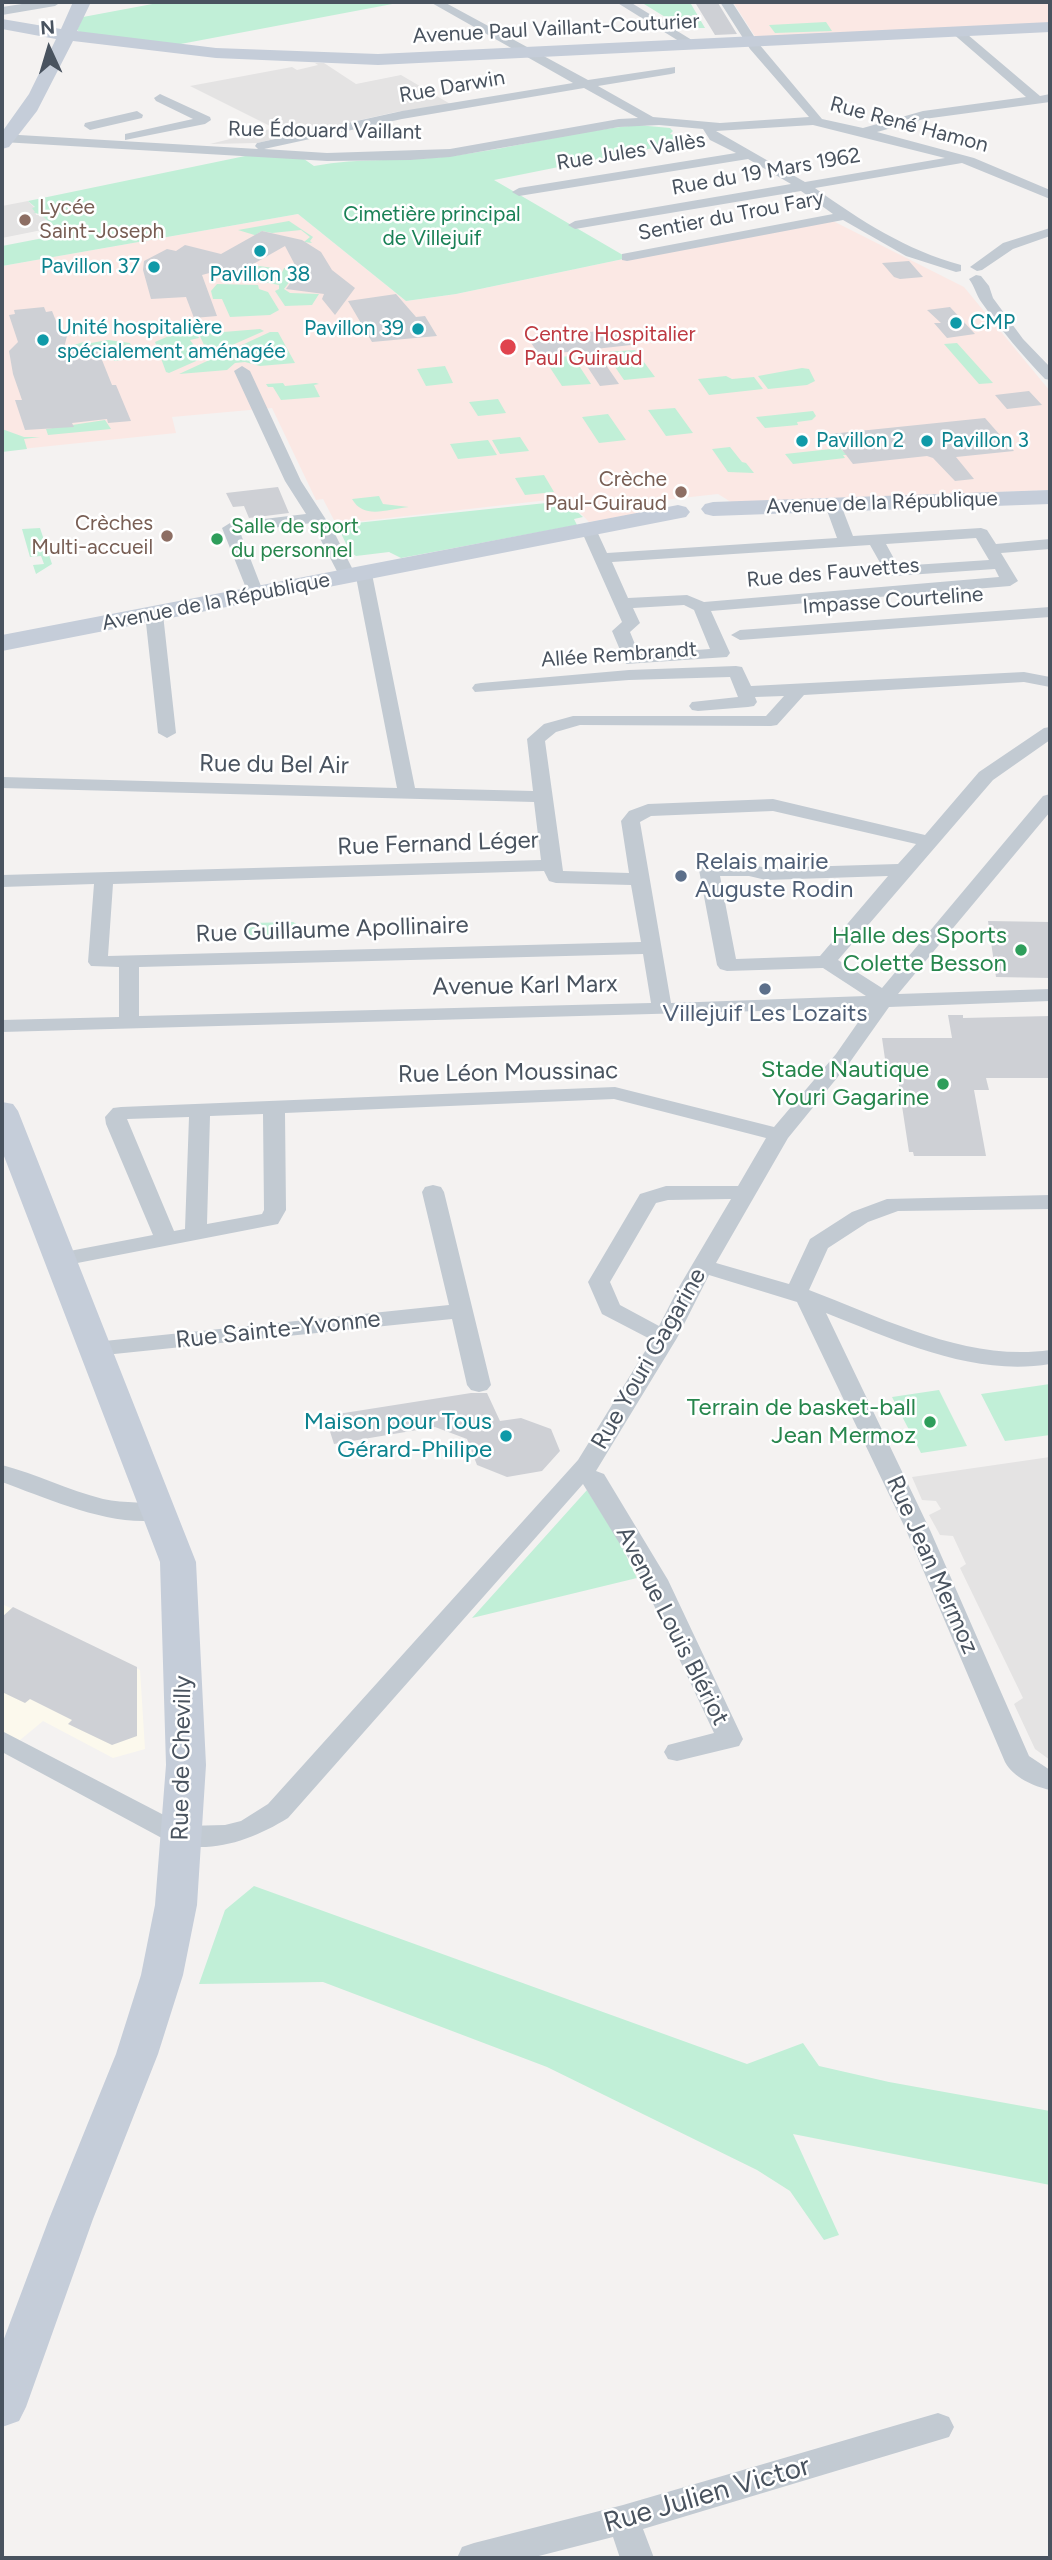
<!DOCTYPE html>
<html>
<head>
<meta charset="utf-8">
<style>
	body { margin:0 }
	#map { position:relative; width:1052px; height:2560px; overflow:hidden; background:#f4f2f1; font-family:Figtree,sans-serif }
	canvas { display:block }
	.frame { position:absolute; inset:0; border:4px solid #49535f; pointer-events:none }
	.north { position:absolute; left:14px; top:14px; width:70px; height:70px; -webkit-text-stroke:5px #fff; paint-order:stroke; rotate:356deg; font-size:19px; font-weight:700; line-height:28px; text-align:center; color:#49535f }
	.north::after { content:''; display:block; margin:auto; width:24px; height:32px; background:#49535f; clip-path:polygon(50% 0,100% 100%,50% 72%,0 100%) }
</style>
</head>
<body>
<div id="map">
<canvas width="1052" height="2560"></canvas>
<div class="frame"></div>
<div class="north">N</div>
</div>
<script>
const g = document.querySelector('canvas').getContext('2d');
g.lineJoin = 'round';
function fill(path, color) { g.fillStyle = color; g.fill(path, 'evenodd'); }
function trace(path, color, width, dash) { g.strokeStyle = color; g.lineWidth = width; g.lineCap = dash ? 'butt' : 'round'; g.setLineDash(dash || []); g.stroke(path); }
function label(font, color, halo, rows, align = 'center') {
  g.font = font + ' Figtree,sans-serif'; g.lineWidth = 5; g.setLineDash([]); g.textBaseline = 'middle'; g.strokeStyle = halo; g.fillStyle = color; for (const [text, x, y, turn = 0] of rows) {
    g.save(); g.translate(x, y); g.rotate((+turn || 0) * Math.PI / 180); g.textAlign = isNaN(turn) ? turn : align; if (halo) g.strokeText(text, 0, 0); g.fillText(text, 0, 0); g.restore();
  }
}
fill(new Path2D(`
	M 2,1604 L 140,1670 L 145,1749 L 113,1758 L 43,1721 L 2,1755 Z`), '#fcf9ed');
fill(new Path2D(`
	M 315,63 L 324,63 L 356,84 L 401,75 L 452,105 L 396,112 L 257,143 L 210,144 L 274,128 L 190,86 L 292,67 L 297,70 L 318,65 Z
	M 28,201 L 35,208 L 36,215 L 41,215 L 57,227 L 2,238 L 2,206 Z
	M 1050,1457 L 1050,1760 L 1035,1749 L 1014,1704 L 1023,1698 L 960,1568 L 966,1564 L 953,1536 L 940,1535 L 929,1515 L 941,1509 L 936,1501 L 922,1500 L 912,1477 Z`), '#e4e3e3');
fill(new Path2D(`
	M 733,2 L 1050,2 L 1050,23 L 756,38 Z
	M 298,214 L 406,301 L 456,294 L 628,258 L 833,221 L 964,287 L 1050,391 L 1050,490 L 731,502 L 718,494 L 654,501 L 651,511 L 589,522 L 566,498 L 336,524 L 323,499 L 316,500 L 272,408 L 172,417 L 176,433 L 2,451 L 2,266 Z`), '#fbe8e4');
fill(new Path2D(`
	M 163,2 L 403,2 L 170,46 L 84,35 L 77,30 L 83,17 Z
	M 694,2 L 691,4 L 705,28 L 683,28 L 644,4 Z
	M 826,22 L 832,31 L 775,33 L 769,25 Z
	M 637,125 L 670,128 L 673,131 L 670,134 L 677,136 L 683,142 L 494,180 L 628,258 L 456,294 L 406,301 L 298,214 L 2,266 L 2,246 L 64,234 L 41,215 L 33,212 L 35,212 L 32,208 L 35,207 L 28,201 L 250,155 L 304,159 L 314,166 C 360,157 406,162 452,156 C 514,148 575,131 637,125 Z
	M 289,221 L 313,237 L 310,241 L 312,243 L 304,242 L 310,237 L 301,230 L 272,233 L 262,231 L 257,234 L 261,237 L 238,230 Z
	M 223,254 L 211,266 L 236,272 L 252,265 L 281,269 C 269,292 216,271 195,266 L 212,256 Z
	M 284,268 L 300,268 L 284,289 L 290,293 L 319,294 L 312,305 L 285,306 L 275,291 L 279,289 L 279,285 L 264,282 L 281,275 Z
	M 217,284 L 258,285 L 259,289 L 268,292 L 279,310 L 270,315 L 230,317 L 222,299 L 213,299 L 211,291 Z
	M 260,329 L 264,331 L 169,373 L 166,372 L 155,342 L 171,335 L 197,334 L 199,338 L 190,340 L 196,348 L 205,347 L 199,334 Z
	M 270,332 L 278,332 L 295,363 L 260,366 L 245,362 L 235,363 L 227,370 L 179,374 Z
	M 108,340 L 130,343 L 135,354 L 129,359 L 114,361 L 110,346 L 67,347 L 87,341 L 91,343 Z
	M 957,343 L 993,383 L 979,384 L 944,344 Z
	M 635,350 L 655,377 L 624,380 L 611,361 L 613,360 L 605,352 Z
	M 568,356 L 574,358 L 591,384 L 562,386 L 545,360 Z
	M 445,366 L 453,383 L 426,386 L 417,369 Z
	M 802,368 L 809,369 L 815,381 L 807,385 L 768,389 L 758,376 Z
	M 726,376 L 732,379 L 754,377 L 763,389 L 709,395 L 698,379 Z
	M 283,383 L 285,386 L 316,383 L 319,384 L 314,385 L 320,397 L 281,400 L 273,387 L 268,387 L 266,384 Z
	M 498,399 L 506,413 L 478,416 L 469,402 Z
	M 675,408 L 693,433 L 666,436 L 648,410 Z
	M 813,411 L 816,416 L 812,420 L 797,422 L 798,425 L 765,428 L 756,417 Z
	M 608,414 L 626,440 L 599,443 L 582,417 Z
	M 105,420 L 111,429 L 48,435 L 46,429 Z
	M 2,429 L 24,437 L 40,437 L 24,439 L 27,449 L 2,452 Z
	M 520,437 L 529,451 L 500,454 L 492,440 Z
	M 488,440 L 497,455 L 458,459 L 450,444 Z
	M 730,447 L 742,462 L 746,463 L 754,473 L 728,472 L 712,449 Z
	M 840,448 L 847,455 L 843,455 L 845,458 L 793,464 L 785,454 Z
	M 544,475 L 554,492 L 525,495 L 515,478 Z
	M 379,496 L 383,504 L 409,507 C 387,509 364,520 352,499 Z
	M 565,501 L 583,517 L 574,519 L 577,525 L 401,558 L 389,552 L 356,556 L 350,552 L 337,525 Z
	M 40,528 L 52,564 L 36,574 L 33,565 L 44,564 L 41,556 L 30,557 L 22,529 Z
	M 293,922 L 299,925 L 299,934 L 287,938 L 245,935 L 244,926 L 250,923 Z
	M 1050,1384 L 1050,1435 L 1005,1441 L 981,1394 Z
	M 939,1390 L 967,1446 L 921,1453 L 892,1397 Z
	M 587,1490 L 619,1541 L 637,1578 L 472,1618 Z
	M 254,1886 L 747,2064 L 803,2043 L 819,2066 L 889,2082 L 1050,2111 L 1050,2185 L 793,2134 L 839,2235 L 824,2240 L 790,2191 L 757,2170 L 547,2067 L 323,1982 L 199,1984 L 225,1910 Z`), '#c1efd7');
fill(new Path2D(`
	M 718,3 L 737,34 L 715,35 L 696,4 Z
	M 262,231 L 302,240 L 321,252 L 332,270 L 355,288 L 335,315 L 322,299 L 324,294 L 286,289 L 296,275 L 295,265 L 285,246 L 241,271 L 224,269 L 202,275 L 217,316 L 194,318 L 186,297 L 151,299 L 143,270 L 144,261 L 167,249 L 176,251 L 185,245 L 221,254 Z
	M 909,261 L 923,277 L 900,279 L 894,277 L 882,263 Z
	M 396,294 L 416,317 L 425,316 L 437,336 L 372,342 L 348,301 Z
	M 44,307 L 46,312 L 52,311 L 62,336 L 67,336 L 64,348 L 96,345 L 112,385 L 116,385 L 131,421 L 108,423 L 107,419 L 72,423 L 74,427 L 25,430 L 15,400 L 22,400 L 13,374 L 9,351 L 18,342 L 9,315 L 15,314 L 14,310 Z
	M 950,307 L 975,334 L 947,338 L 934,323 L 941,323 L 927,310 Z
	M 620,329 L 631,345 L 595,349 L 619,384 L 600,386 L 577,351 L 539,355 L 528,338 Z
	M 1029,391 L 1042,405 L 1007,409 L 995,395 Z
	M 985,418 L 1014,451 L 956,457 L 974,479 L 955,481 L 933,458 L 927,456 L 853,464 L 830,434 Z
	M 278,487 L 289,513 L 249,518 L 244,506 L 233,507 L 226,493 Z
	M 988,921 L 1050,922 L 1050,978 L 996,977 Z
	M 948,1015 L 963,1015 L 963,1018 L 1050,1016 L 1050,1078 L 986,1078 L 989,1090 L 974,1090 L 986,1156 L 914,1156 L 913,1152 L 909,1152 L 897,1073 L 887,1073 L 882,1038 L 952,1038 Z
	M 471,1393 L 487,1393 L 500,1421 L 521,1418 L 551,1429 L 560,1451 L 542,1471 L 507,1477 L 477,1465 L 467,1439 L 435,1427 L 334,1444 L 325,1416 Z
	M 13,1607 L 137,1667 L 137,1736 L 112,1745 L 68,1724 L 72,1720 L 30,1699 L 25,1703 L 2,1692 L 2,1617 Z`), '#ced0d5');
fill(new Path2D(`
	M 35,2 L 61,2 L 55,6 L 2,15 L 2,7 Z
	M 430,2 L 444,2 L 588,80 L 675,67 L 675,73 L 671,74 L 598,86 L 653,117 L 720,123 L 809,117 L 750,49 L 720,2 L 732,2 L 759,44 L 822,119 L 863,128 L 923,111 L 1026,97 L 951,32 L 961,29 L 1040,96 L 1050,94 L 1050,102 L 924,119 L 877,132 L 974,158 L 1050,190 L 1050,199 L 962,163 L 815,188 C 861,221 906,250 961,265 L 961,271 L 956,272 L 906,256 L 843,220 L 627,261 L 622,260 L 622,254 L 833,214 L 801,191 L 575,229 L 568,225 L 575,221 L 791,184 L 748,159 L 519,196 L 512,192 L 519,188 L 736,153 L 710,140 L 703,129 L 659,125 L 619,127 L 450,157 L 410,160 L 327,161 L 2,142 L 2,134 L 258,149 L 255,146 L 257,143 L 402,111 L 573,83 ZM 584,88 L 638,118 L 619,119 L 450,149 L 327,153 L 264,149 L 402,119 ZM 813,125 L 945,158 L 805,182 L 716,131 Z
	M 616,2 L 630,2 L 700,45 L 690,48 Z
	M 160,94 L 210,117 L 211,120 L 205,124 L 125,140 L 125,134 L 193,119 L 156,101 L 154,98 Z
	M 137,111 L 143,115 L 142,118 L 90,130 L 84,126 L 85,123 Z
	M 1050,228 L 1050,236 L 1013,249 L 982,270 L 977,271 L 970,267 L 1003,243 Z
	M 976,275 L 981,276 L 989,286 L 993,298 L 1023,339 L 1050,367 L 1050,380 L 1045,379 C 1022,355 1001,330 982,303 C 976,295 975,287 969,279 Z
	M 242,366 L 250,371 L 301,481 L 334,532 L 356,576 L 358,570 L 364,569 L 372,574 L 415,788 L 533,791 L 527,739 L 544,724 L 573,716 L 766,716 L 784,696 L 755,697 L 757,702 L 754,706 L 748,707 L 698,711 L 692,710 L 689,706 L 692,702 L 738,697 L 730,677 L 629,680 L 475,692 L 472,688 L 475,684 L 481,683 L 629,670 L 736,666 L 742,667 L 751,686 L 1024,672 L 1050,677 L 1050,687 L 1024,682 L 804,695 L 777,725 L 771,726 L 580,725 L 556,732 L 545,741 L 563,871 L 629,873 L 621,821 L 629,811 L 648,804 L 773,799 L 925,835 L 979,772 L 1044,728 L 1050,727 L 1050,740 L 993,780 L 838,960 L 882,988 L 1043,796 L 1050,794 L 1050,812 L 898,994 L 1050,989 L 1050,1001 L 889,1007 L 850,1062 L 788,1138 L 716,1263 L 789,1284 L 810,1239 L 852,1212 L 887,1199 L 1050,1195 L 1050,1209 L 898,1211 L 868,1222 L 828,1248 L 809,1290 C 886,1319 967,1362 1050,1350 L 1050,1364 C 974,1377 895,1340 826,1313 L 930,1530 L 1029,1756 L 1050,1770 L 1050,1790 C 1033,1786 1014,1778 1005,1762 L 906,1530 L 797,1302 L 709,1275 L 677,1338 L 596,1471 L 604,1474 L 668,1580 L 743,1739 L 739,1746 L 677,1761 L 668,1759 L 664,1752 L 668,1745 L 714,1733 L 642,1580 L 583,1484 L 288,1818 C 254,1839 212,1855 171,1843 L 2,1752 L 2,1731 L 185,1826 L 225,1825 L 241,1821 L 268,1804 L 578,1460 L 652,1340 L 602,1314 L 588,1282 L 640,1194 L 666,1186 L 738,1186 L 766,1138 L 614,1099 L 285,1113 L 286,1210 L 278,1224 L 62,1266 L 54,1264 L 51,1259 L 54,1254 L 153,1235 L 106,1124 L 105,1117 L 113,1108 L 121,1107 L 615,1087 L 774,1127 L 836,1054 L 868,1008 L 2,1032 L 2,1020 L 119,1017 L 119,967 L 91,966 L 88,962 L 94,884 L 2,887 L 2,875 L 541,860 L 534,802 L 2,788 L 2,777 L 397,788 L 356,577 L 348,582 L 342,581 L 312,523 L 240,532 L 264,594 L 262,598 L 250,598 L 222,528 L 230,523 L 306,514 L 285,481 L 234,371 ZM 773,811 L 916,844 L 898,864 L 766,868 L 749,864 L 702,866 L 699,870 L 717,965 L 720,969 L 727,971 L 823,968 L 866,996 L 671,1003 L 640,822 L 651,816 ZM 544,871 L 549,881 L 556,883 L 631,885 L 641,942 L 108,956 L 113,884 ZM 720,876 L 749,876 L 766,880 L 888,876 L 820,956 L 736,959 ZM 643,954 L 651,1003 L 139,1016 L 139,967 ZM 263,1114 L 264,1210 L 262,1214 L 207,1224 L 210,1116 ZM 189,1117 L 185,1229 L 174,1231 L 127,1119 ZM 731,1199 L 679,1287 L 659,1326 L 620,1305 L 610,1282 L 656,1203 L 668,1200 Z
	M 833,500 L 841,505 L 853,536 L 981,528 L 987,530 L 996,544 L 1050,539 L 1050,549 L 1001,553 L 1018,581 L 1010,586 L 711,611 L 730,653 L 727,657 L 626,664 L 612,631 L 622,622 L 581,530 L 583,527 L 595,527 L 607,553 L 837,538 L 825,505 ZM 976,538 L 989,560 L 898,566 L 886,544 ZM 870,545 L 887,575 L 893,576 L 995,569 L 999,577 L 704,602 L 687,595 L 628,598 L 612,562 ZM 684,605 L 694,610 L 710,649 L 639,654 L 630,632 L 640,623 L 633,608 Z
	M 1050,607 L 1050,617 L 740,640 L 731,635 L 740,630 Z
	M 154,609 L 163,614 L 176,733 L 167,738 L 158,733 L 145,614 Z
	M 433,1185 L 441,1187 L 444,1192 L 491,1385 L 487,1390 L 479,1392 L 471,1390 L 467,1385 L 452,1319 L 95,1356 L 87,1354 L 83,1349 L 87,1344 L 95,1342 L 449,1305 L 422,1192 L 425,1187 Z
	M 2,1465 C 36,1474 68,1490 103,1499 C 125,1504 148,1501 169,1506 L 172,1512 L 169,1518 C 118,1531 49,1499 2,1482 Z
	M 938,2413 L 949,2417 L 954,2427 L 949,2437 L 643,2529 L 654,2558 L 620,2558 L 613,2537 L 531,2558 L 457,2558 L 462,2547 L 474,2543 L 623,2505 Z`), '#c2cad2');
fill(new Path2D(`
	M 73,2 L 91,2 L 77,31 L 216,48 L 378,54 L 1050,22 L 1050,32 L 378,65 L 216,58 L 73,41 L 37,111 L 9,147 L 2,149 L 2,132 L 29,94 L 56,39 L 2,29 L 2,19 L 61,29 Z
	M 1050,490 L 1050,504 L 713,516 L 705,514 L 701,509 L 705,504 L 713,502 Z
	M 678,505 L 686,507 L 690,512 L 686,517 L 2,651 L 2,635 Z
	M 2,1102 L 13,1104 L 18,1111 L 196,1562 L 206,1765 L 197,1905 L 183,1975 L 158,2054 L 93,2219 L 26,2407 L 19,2421 L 2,2427 L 2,2344 L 49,2219 L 116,2054 L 141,1975 L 155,1905 L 166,1765 L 160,1562 L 2,1151 Z`), '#c5cdd9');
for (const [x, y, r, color] of [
	[25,220,7,"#8d6e63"],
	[260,251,7,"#0f9aa8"],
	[154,267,7,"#0f9aa8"],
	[956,323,7,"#0f9aa8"],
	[418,329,7,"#0f9aa8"],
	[43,340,7,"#0f9aa8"],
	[508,347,9,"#e0444e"],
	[802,441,7,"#0f9aa8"],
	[927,441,7,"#0f9aa8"],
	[681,492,7,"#8d6e63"],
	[167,536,7,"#8d6e63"],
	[217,539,7,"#2e9e5b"],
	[681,876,7,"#5c6f8a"],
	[1021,950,7,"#2e9e5b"],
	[765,989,7,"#5c6f8a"],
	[943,1084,7,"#2e9e5b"],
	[930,1422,7,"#2e9e5b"],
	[506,1436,7,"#0f9aa8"]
]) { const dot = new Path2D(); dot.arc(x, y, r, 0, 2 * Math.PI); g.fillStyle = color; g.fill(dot); trace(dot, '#fff', 2.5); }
label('21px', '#49535f', '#fff', [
	["Avenue Paul Vaillant-Couturier",556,29,-3],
	["Rue Darwin",452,87,-10],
	["Rue René Hamon",909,125,15],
	["Rue Édouard Vaillant",325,131,1],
	["Rue Jules Vallès",631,152,-9],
	["Rue du 19 Mars 1962",766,172,-10],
	["Sentier du Trou Fary",731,216,-11],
	["Avenue de la République",882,503,-2],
	["Rue des Fauvettes",833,573,-5],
	["Impasse Courteline",893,601,-4],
	["Avenue de la République",216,602,-11],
	["Allée Rembrandt",619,655,-4]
]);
label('21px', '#785e54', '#fff', [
	["Lycée",39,208,"left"],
	["Saint-Joseph",39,232,"left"],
	["Crèche",667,480],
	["Paul-Guiraud",667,504],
	["Crèches",153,524],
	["Multi-accueil",153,548]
], 'right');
label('21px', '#198156', '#fff', [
	["Cimetière principal",432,215],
	["de Villejuif",432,239]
]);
label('21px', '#0d838f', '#fff', [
	["Pavillon 37",140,267,"right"],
	["Pavillon 38",260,275,"center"],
	["CMP",970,323],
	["Unité hospitalière",57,328],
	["spécialement aménagée",57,352],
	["Pavillon 39",404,329,"right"],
	["Pavillon 2",816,441],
	["Pavillon 3",941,441]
], 'left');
label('21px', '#be3a42', '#fff', [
	["Centre Hospitalier",524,335],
	["Paul Guiraud",524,359]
], 'left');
label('21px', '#27864d', '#fff', [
	["Salle de sport",231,527],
	["du personnel",231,551]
], 'left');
label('24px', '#49535f', '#fff', [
	["Rue du Bel Air",274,765,1],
	["Rue Fernand Léger",438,844,-2],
	["Rue Guillaume Apollinaire",332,930,-2],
	["Avenue Karl Marx",525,986,-1],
	["Rue Léon Moussinac",508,1073,-1],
	["Rue Sainte-Yvonne",278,1330,-6],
	["Rue Youri Gagarine",649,1359,-60],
	["Rue Jean Mermoz",932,1565,66],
	["Avenue Louis Blériot",672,1626,63],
	["Rue de Chevilly",182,1758,-89]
]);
label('24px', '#4e5e75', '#fff', [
	["Relais mairie",695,862],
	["Auguste Rodin",695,890],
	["Villejuif Les Lozaits",765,1014,"center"]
], 'left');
label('24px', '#27864d', '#fff', [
	["Halle des Sports",1007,936],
	["Colette Besson",1007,964],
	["Stade Nautique",929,1070],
	["Youri Gagarine",929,1098],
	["Terrain de basket-ball",916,1408],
	["Jean Mermoz",916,1436]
], 'right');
label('24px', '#0d838f', '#fff', [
	["Maison pour Tous",492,1422],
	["Gérard-Philipe",492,1450]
], 'right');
label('28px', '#49535f', '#fff', [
	["Rue Julien Victor",707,2495,-16]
]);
</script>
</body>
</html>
